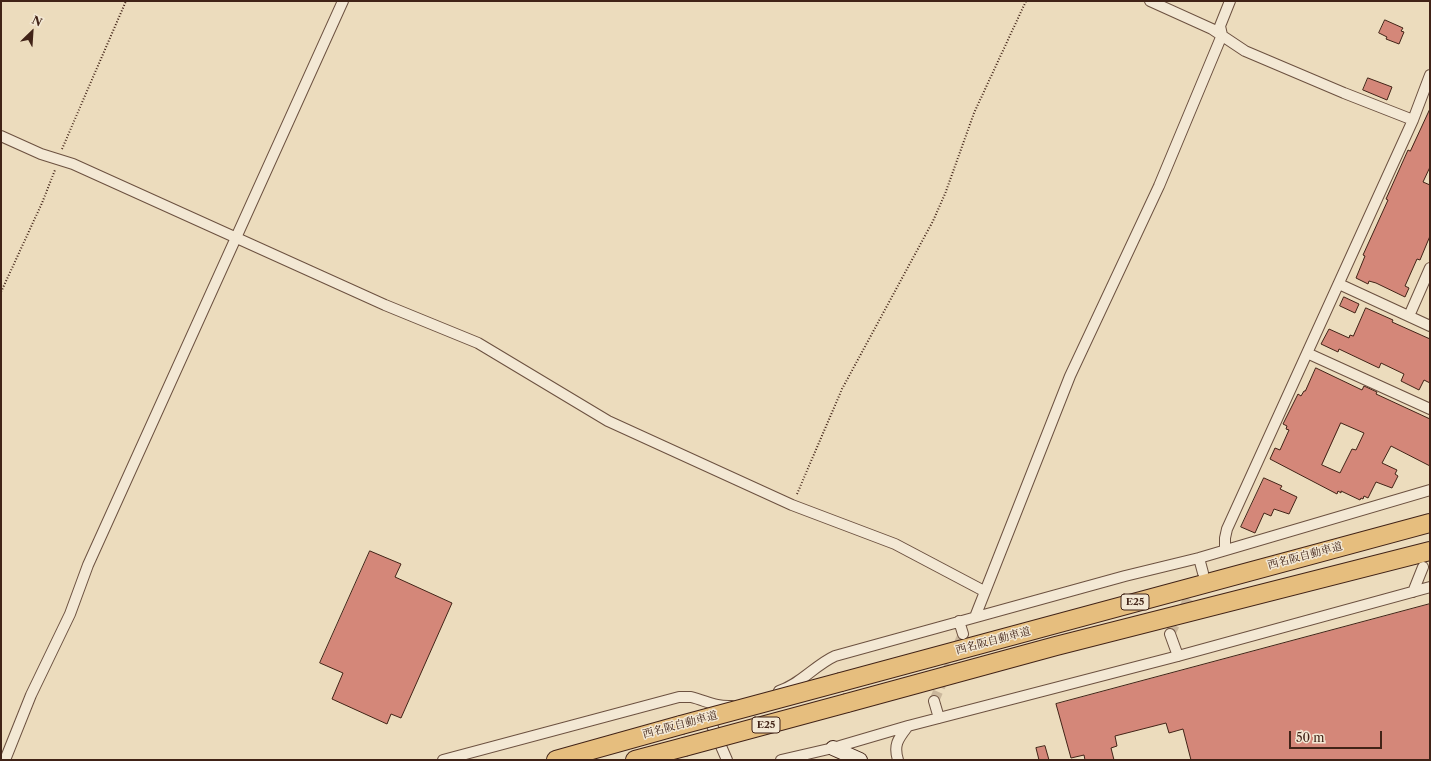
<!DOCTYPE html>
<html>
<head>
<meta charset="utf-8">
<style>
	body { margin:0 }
	#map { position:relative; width:1431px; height:761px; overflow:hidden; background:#ecdcbd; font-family:"Libre Caslon Text",serif }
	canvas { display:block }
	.frame { position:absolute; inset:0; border:2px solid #412317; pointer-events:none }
	.north { position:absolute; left:12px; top:12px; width:40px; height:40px; -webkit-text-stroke:3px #f3e8d4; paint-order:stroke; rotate:25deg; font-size:11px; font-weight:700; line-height:16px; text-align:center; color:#412317 }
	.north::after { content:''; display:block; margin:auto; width:14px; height:18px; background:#412317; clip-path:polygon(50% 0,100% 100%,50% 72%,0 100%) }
	.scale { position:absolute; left:1289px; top:731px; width:93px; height:18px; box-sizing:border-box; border:2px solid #412317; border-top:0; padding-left:5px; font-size:12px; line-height:14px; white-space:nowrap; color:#412317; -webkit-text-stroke:3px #f3e8d4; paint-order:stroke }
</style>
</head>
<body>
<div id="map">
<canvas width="1431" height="761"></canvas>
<div class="frame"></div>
<div class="north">N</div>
<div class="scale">50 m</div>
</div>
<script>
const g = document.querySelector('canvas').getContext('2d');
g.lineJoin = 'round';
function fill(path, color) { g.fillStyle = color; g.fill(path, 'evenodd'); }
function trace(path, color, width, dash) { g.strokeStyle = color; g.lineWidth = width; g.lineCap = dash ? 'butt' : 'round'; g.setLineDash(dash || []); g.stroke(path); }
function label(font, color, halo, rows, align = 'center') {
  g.font = font + ' "Libre Caslon Text","Noto Serif JP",serif'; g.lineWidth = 3; g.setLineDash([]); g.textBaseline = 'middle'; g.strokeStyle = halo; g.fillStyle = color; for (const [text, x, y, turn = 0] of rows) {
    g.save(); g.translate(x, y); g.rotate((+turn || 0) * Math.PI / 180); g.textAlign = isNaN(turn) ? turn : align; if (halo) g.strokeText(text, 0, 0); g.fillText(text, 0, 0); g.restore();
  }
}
const building = new Path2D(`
	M 1385,20 L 1403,28 L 1401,31 L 1404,32 L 1399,44 L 1386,39 L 1387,37 L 1379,33 Z
	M 1368,78 L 1392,87 L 1387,100 L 1363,90 Z
	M 1430,109 L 1430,167 L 1423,182 L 1430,185 L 1430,236 L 1420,260 L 1417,259 L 1405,286 L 1409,288 L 1405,297 L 1376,283 L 1369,281 L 1368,284 L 1356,278 L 1365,256 L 1363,255 L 1388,200 L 1386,199 L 1395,179 L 1408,150 L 1410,151 Z
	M 1344,297 L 1359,304 L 1355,313 L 1340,306 Z
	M 1366,308 L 1393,320 L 1392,322 L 1430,339 L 1430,383 L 1424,380 L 1419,390 L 1401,381 L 1404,374 L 1381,363 L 1379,368 L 1339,349 L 1338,352 L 1321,344 L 1329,329 L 1349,338 L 1350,335 L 1353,336 Z
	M 1316,368 L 1362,390 L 1364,386 L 1377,392 L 1376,394 L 1430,419 L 1430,466 L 1391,446 L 1382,463 L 1397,470 L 1395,474 L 1398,476 L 1392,488 L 1376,482 L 1368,498 L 1364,496 L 1363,499 L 1361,498 L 1360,500 L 1341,491 L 1341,493 L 1338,491 L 1337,494 L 1270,459 L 1275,448 L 1280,450 L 1289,430 L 1286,429 L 1287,426 L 1283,424 L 1298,394 L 1301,396 L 1304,391 L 1305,391 ZM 1341,423 L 1364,433 L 1356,450 L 1352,449 L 1340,473 L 1322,465 Z
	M 1264,478 L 1282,486 L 1280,489 L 1297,497 L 1289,514 L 1274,509 L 1271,516 L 1264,513 L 1255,533 L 1241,527 Z
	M 370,551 L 401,564 L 395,577 L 452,603 L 401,718 L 391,714 L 387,724 L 332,699 L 343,673 L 320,663 Z
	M 1430,604 L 1430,760 L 1191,760 L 1183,729 L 1169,733 L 1166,723 L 1115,736 L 1117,746 L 1111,748 L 1114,760 L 1085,760 L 1084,755 L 1071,758 L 1056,704 Z
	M 1045,746 L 1049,760 L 1039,760 L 1036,748 Z`);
fill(building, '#d48779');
trace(building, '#412317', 1);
trace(new Path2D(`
	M 1170,634 L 1196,585
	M 934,701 L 963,634`), '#cab79c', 10, [10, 5]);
const street = new Path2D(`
	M 1150,1 L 1212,29 L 1245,51 L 1344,93 L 1413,120
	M 1,136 L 41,154 L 73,164 L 385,305 L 478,343 L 608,421 L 792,505 L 895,544 L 984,591
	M 1339,284 L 1430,326
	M 1409,316 L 1430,268
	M 1307,353 L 1430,409
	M 1225,550 L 1225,538 L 1227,529 L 1413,120 L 1430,75
	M 1199,558 L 1203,573
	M 1413,592 L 1423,567
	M 975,617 L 1070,376 L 1159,186 L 1222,35 L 1220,26 L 1230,1
	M 959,621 L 963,634
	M 1170,634 L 1178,656
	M 779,691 C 801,684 815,665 835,656 L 1125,576 L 1199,558 L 1430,490
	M 934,701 L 939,718
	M 707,714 L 727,760
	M 5,760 L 31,695 L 70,614 L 88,565 L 343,1
	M 443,760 L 679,697 C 683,697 687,697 691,697 C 707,701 715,707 732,706
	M 781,760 L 833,748 L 908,726 L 1178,656 L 1430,587
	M 898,760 C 893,744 899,738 908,726`);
const secondary = new Path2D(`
	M 833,748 L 860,760`);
const highway = new Path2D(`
	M 841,682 L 1430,523
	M 847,703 L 1056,646 L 1430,551
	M 556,760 L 681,725
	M 635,760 L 684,747`);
trace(street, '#6c5140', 12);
trace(secondary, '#412317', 16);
trace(highway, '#412317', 20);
trace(new Path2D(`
	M 62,149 L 126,1
	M 1,292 L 42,203 L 55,170
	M 797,494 L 842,389 L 933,221 L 945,194 L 974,113 L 1026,1`), '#412317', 2, [1, 2]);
trace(street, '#f3e8d4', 10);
trace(secondary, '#f3e8d4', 14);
trace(highway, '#e6be7e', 18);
const highwayBridge = new Path2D(`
	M 681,725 L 841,682
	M 684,747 L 847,703`);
trace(highwayBridge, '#412317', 20, []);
trace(highwayBridge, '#e6be7e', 18);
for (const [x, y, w] of [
	[1135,602,28],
	[766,725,28]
]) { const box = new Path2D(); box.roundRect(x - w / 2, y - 8, w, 16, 3); g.fillStyle = '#f3e8d4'; g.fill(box); trace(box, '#412317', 1); }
label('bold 10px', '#412317', null, [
	["E25",1135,602],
	["E25",766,725]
]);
label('11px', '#412317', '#f3e8d4', [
	["西名阪自動車道",1305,556,-15],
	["西名阪自動車道",993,641,-15],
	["西名阪自動車道",680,725,-15]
]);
</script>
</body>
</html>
